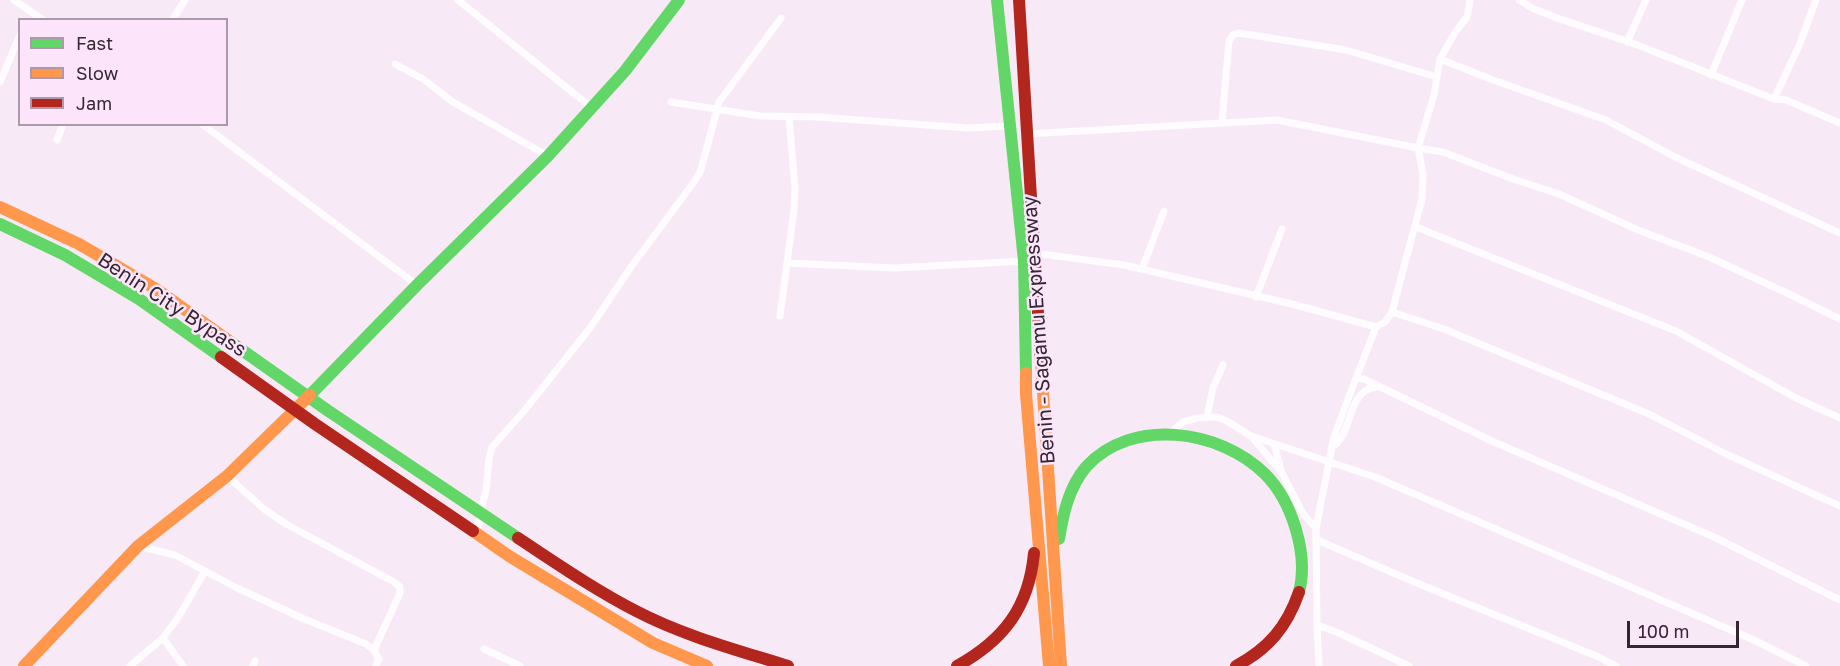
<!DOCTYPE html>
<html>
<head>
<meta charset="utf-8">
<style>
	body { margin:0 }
	#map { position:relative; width:1840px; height:666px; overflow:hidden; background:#f7eaf6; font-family:"Golos Text",sans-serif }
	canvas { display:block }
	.legend { position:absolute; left:18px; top:18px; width:210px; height:108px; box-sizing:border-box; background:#fce5fb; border:2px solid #ac99ab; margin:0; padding:8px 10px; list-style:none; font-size:18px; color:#332832 }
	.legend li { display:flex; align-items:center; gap:12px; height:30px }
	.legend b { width:30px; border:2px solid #ac99ab }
	.scale { position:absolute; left:1627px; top:621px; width:112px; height:27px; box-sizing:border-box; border:3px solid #332832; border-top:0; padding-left:8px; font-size:18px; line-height:21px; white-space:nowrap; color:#332832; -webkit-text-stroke:4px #fce5fb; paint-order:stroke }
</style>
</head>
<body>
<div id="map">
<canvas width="1840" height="666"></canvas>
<ul class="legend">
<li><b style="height:8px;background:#63d668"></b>Fast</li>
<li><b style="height:8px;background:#ff974d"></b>Slow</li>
<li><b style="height:8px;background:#b3261e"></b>Jam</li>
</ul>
<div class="scale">100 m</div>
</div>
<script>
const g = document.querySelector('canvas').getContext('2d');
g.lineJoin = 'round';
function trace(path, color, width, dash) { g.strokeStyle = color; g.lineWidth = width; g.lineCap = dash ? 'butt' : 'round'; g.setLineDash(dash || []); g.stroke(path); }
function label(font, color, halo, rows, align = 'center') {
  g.font = font + ' "Golos Text",sans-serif'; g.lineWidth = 5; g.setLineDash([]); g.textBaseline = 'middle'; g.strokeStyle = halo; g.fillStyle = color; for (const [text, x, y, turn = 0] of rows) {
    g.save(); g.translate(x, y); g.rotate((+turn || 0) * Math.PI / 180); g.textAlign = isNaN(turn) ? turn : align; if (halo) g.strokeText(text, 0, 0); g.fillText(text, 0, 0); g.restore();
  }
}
trace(new Path2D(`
	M 14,0 L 43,20
	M 458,0 L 592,108
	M 1519,0 L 1534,9 L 1560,19 L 1635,44 L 1774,99 L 1786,100 L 1840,123
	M 172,20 L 185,0
	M 1627,42 L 1646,0
	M 1440,59 L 1493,80 L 1606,120 L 1675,157 L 1840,233
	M 395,64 L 423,79 L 453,102 L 548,156
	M 1711,75 L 1742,0
	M 0,82 L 20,35
	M 1774,99 L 1799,46 L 1816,0
	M 671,102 L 760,116 L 818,117 L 967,128 L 1009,126
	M 1222,122 L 1229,41 L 1233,35 L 1239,33 L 1346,50 L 1437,77
	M 202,124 L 417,285
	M 1026,134 L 1277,120 L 1418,148 L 1443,152 L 1513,179 L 1559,194 L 1638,230 L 1709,257 L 1789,294 L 1840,319
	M 57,140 L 63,124
	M 1416,227 L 1676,331 L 1796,398 L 1840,418
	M 1034,253 L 1124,265 L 1292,304 L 1376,327
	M 787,263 L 895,268 L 1024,261
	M 1142,269 L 1164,211
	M 1256,297 L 1282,229
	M 1392,312 L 1444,329 L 1649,414 L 1726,454 L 1840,506
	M 780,316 L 794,210 L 795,189 L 789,117
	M 1356,378 L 1376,327 L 1385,322 L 1392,312 L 1422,199 L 1423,174 L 1418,148 L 1434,95 L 1440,59 L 1456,31 L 1467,17 L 1470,0
	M 1207,417 L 1213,388 L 1223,365
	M 1169,434 L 1183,422 L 1198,418 L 1217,417 L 1227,421 L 1251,436 L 1375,477 L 1754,640 L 1806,666
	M 1251,436 L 1282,473 L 1304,515 L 1316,528
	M 1274,444 L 1281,470
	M 1331,448 C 1352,435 1346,406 1365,391 C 1368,388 1374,388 1378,386
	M 227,476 L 264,509 L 286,524 L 394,582 L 400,587 L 400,593 L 374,650
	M 477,534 L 483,501 L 486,491 L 489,459 L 492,447 L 524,411 L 590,328 L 631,267 L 694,182 L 701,170 L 719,102 L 781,18
	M 1317,540 L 1419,584 L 1599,657 L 1616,666
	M 138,546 L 175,555 L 237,588 L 302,618 L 366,644 L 374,650 L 379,659 L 376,666
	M 1317,625 L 1339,633 L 1409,666
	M 163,638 L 183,666
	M 484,649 L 520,666
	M 130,666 L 163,638 L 179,616 L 205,571
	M 253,666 L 255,661
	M 1319,666 L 1317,625 L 1316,528 L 1334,437 L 1356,378 L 1364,379 L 1494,442 L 1714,537 L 1840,600`), '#fefcfe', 7);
trace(new Path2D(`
	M 997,0 L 1024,261 L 1026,373
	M 0,224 L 65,255 L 139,299 L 221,357
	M 232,343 L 327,410 L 518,538
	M 310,395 L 417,285 L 548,156 L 625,71 L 679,0
	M 1059,539 C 1063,514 1069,487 1086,467 C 1131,417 1220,429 1265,474 C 1292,501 1309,555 1299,592`), '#63d668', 12);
trace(new Path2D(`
	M 0,207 L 79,244 L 156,289 L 232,343
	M 1041,362 L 1061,666
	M 1026,373 L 1026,394 L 1049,666
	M 473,531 L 509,556 L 653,643 L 707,666
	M 24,666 L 138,546 L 227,476 L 310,395`), '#ff974d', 12);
trace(new Path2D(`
	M 1019,0 L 1041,362
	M 221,357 L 315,424 L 473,531
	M 518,538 C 556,563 595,590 636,611 C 684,636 737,650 788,666
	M 957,666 C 1004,640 1029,607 1034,553
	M 1236,666 C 1268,649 1287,627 1299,592`), '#b3261e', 12);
label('20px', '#332832', '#fce5fb', [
	["Benin City Bypass",172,305,33],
	["Benin - Sagamu Expressway",1039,330,-94]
]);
</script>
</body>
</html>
